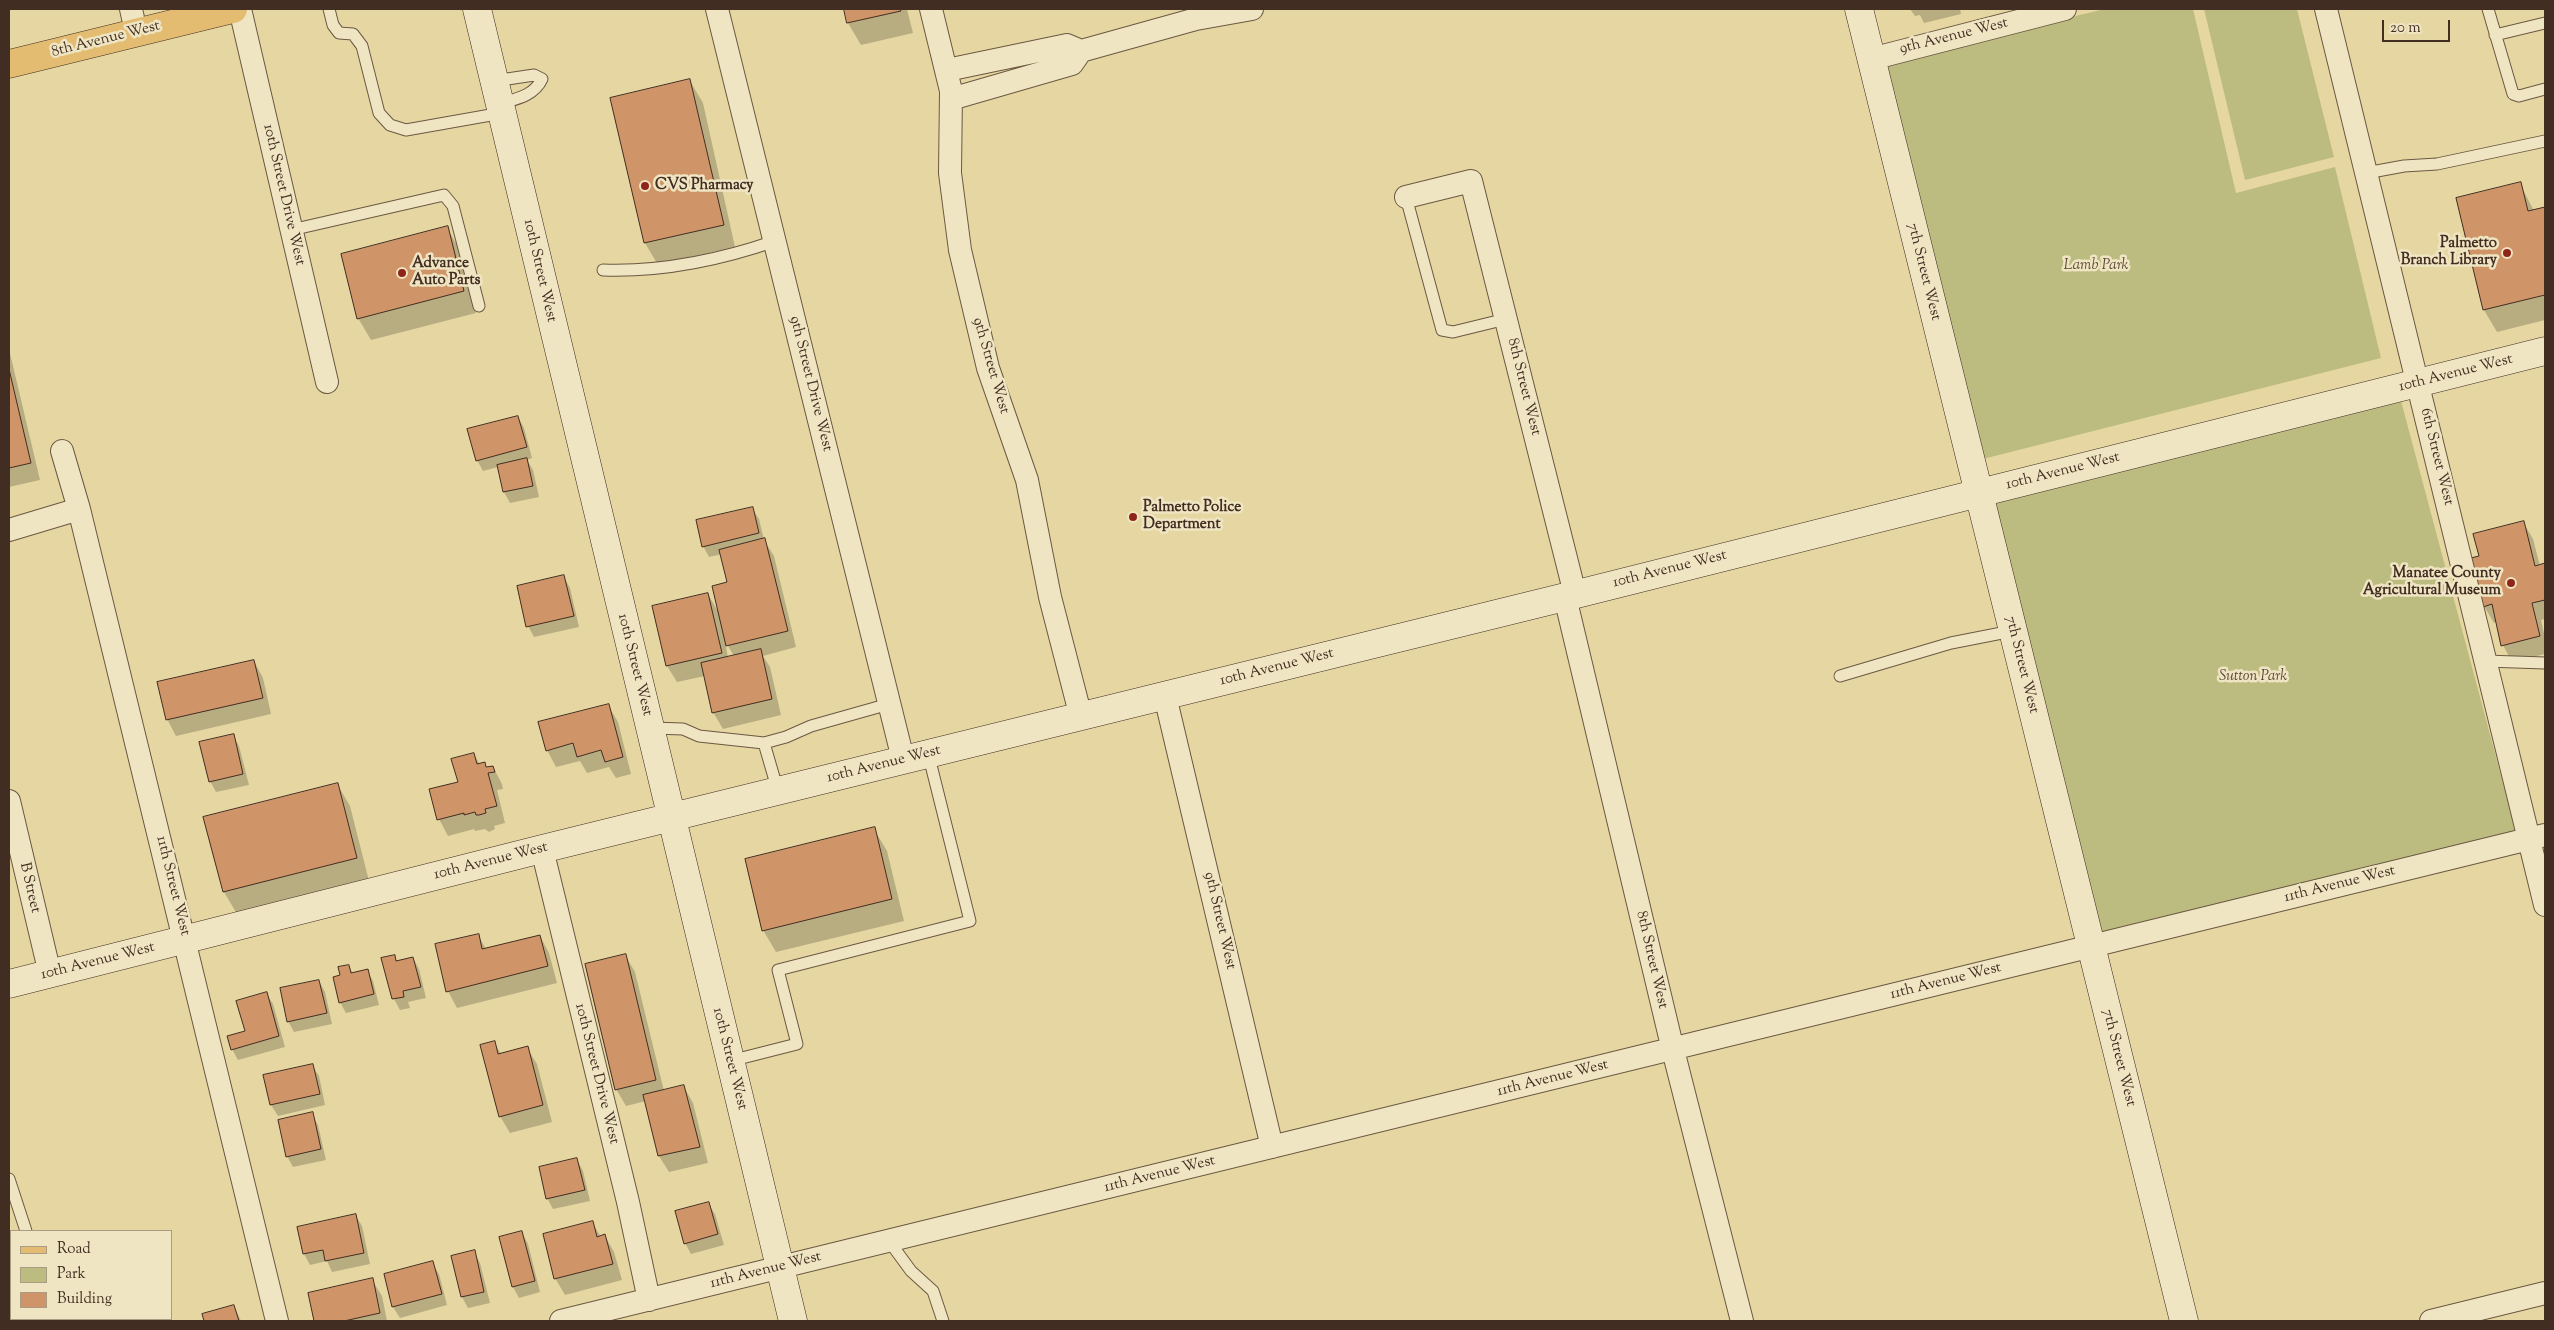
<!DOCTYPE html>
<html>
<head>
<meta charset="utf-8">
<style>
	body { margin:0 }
	#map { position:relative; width:2554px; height:1330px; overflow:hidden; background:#e6d7a2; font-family:"Sorts Mill Goudy",serif }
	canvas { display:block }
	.frame { position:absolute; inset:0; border:10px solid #422d22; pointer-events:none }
	.legend { position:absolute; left:10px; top:1230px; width:162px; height:90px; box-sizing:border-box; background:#efe5c3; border:1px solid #aa9b83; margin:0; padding:6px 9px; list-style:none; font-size:15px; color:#422d22 }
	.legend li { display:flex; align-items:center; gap:10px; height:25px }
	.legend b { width:25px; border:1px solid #aa9b83 }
	.scale { position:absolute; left:2382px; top:20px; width:68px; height:22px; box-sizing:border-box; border:2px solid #422d22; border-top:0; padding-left:6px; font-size:15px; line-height:18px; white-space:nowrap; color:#422d22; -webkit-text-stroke:4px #efe5c3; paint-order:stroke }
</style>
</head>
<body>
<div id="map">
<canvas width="2554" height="1330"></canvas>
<div class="frame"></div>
<ul class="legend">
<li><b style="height:6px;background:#e3bc71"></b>Road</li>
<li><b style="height:14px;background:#bdbc80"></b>Park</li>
<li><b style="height:14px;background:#cf9467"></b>Building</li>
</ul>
<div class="scale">20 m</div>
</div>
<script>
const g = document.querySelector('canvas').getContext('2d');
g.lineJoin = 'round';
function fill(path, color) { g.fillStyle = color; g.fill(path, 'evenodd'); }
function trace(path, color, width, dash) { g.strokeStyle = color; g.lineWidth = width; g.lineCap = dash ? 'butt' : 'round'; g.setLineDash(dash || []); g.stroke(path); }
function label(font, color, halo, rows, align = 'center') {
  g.font = font + ' "Sorts Mill Goudy",serif'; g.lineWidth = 5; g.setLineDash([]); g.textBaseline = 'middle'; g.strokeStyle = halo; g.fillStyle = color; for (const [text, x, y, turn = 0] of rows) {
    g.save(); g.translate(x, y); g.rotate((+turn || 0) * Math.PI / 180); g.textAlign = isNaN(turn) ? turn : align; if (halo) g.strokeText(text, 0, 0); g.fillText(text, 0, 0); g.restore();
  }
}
fill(new Path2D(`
	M 2105,9 L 2193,9 L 2236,193 L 2335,167 L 2381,358 L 1983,459 L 1880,62 Z
	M 2204,9 L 2297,9 L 2334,157 L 2245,180 Z
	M 2400,397 L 2516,832 L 2097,937 L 1987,498 Z`), '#bdbc80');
fill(new Path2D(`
	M 845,9 L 907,9 L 913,33 L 861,45 L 848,23 Z
	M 1910,9 L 1960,9 L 1961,14 L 1924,23 L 1920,15 L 1915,16 Z
	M 690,81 L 703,103 L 735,247 L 658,265 L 645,243 Z
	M 2520,184 L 2534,211 L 2545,208 L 2545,320 L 2497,332 L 2484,310 L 2457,199 Z
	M 447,228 L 460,250 L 476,313 L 371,340 L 358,318 Z
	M 9,349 L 40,480 L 9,487 Z
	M 518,417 L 524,428 L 532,458 L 527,460 L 533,470 L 539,497 L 510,503 L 504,492 L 498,467 L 483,471 L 477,460 Z
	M 752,508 L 759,519 L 764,540 L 774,556 L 796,647 L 763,656 L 770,667 L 781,715 L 723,729 L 713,712 L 705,676 L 677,682 L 667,666 L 708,594 L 720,615 L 729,583 L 722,554 L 709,557 L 703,546 ZM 725,641 L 734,656 L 728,658 Z
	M 2523,522 L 2533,539 L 2540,566 L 2545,564 L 2545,619 L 2541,620 L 2545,638 L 2545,654 L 2512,662 L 2503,645 L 2497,622 L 2494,623 L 2484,606 L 2480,557 Z
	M 564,577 L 570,588 L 579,627 L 534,637 L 528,626 Z
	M 254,661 L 263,678 L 271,714 L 176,736 L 167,719 Z
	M 608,705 L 618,722 L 631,774 L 616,778 L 609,767 L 587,773 L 580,761 L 556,767 L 547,750 Z
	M 233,735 L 239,746 L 249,785 L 216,792 L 210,781 Z
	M 474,754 L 480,765 L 484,763 L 487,769 L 493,767 L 502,784 L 503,789 L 497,790 L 505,823 L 494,826 L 495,829 L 489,832 L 485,829 L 475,831 L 474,829 L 448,836 L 439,819 Z
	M 337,784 L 350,806 L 369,881 L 237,914 L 224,892 Z
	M 874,829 L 887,851 L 904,921 L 776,952 L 763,930 Z
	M 478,935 L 486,949 L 540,936 L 549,953 L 557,983 L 457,1008 L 448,991 Z
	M 625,955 L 635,972 L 664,1091 L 684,1087 L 693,1103 L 708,1163 L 669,1172 L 659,1156 L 646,1101 L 626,1106 L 616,1089 Z
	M 394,956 L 397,962 L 413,958 L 419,969 L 426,998 L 408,1002 L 410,1008 L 400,1010 L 394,999 Z
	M 349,966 L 353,974 L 367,970 L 373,981 L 379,1005 L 346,1013 L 340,1002 L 341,976 Z
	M 319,981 L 325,992 L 332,1024 L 294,1032 L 288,1021 Z
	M 266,993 L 273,1004 L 285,1047 L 238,1060 L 232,1049 L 246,1032 Z
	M 494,1042 L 501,1054 L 527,1048 L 537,1064 L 552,1122 L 510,1133 L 500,1116 Z
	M 312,1065 L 319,1076 L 325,1105 L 278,1116 L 271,1105 L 265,1076 Z
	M 312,1114 L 318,1125 L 326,1160 L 293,1167 L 287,1156 Z
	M 577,1160 L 583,1171 L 590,1201 L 553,1209 L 547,1198 Z
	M 708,1203 L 715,1214 L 724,1245 L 691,1254 L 685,1243 Z
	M 356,1216 L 362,1226 L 370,1264 L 332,1272 L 327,1261 L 310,1265 L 304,1254 L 298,1228 Z
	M 592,1222 L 601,1237 L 605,1236 L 614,1252 L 622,1280 L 565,1295 L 555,1278 Z
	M 522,1233 L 528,1244 L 540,1292 L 519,1298 L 513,1287 Z
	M 474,1252 L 480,1263 L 490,1303 L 468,1308 L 462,1297 L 453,1257 Z
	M 432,1263 L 439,1274 L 447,1305 L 400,1318 L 393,1307 Z
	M 372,1280 L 382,1296 L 387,1321 L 315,1321 L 309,1294 Z
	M 9,1292 L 11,1292 L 11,1319 L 83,1319 L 83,1321 L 9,1321 Z
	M 234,1306 L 241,1321 L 205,1321 L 204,1315 Z`), '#0003');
const building = new Path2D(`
	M 844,9 L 900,9 L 901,11 L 847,23 Z
	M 690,79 L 724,225 L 644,243 L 610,98 Z
	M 2521,182 L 2528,211 L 2545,207 L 2545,295 L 2483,310 L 2456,198 Z
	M 448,226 L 464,291 L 357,319 L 341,254 Z
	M 9,369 L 31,463 L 9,468 Z
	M 518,416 L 527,447 L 476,461 L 467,429 Z
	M 527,458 L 533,486 L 503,492 L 497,465 Z
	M 753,507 L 759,533 L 702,547 L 696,520 Z
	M 2524,521 L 2535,566 L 2545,563 L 2545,600 L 2532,603 L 2540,636 L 2501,646 L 2492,604 L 2483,607 L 2471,558 L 2479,556 L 2473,534 Z
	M 765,538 L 788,631 L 726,646 L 712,586 L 727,582 L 719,550 Z
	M 564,575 L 574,616 L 526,627 L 517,586 Z
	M 708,593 L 722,653 L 666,666 L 652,606 Z
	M 761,649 L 772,699 L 712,713 L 701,663 Z
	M 254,660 L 263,698 L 166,720 L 157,682 Z
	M 609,704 L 623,757 L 605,762 L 601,750 L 577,757 L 573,743 L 546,751 L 538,722 Z
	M 234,734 L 243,774 L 209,782 L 199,742 Z
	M 474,753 L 477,764 L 485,762 L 486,767 L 493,766 L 495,772 L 488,773 L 497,806 L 485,809 L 486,813 L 479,815 L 476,815 L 475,812 L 464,815 L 464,813 L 437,820 L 429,789 L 458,782 L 451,759 Z
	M 338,783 L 357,858 L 223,892 L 203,817 Z
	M 875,827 L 892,899 L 762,931 L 745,859 Z
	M 479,934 L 482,949 L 540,935 L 548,966 L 446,992 L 435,944 Z
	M 626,954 L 656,1080 L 615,1090 L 585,964 Z
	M 395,955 L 396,961 L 413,957 L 421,987 L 403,991 L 404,997 L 392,999 L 381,958 Z
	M 349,965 L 351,973 L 368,969 L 374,994 L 339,1003 L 333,977 L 340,975 L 338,967 Z
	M 319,980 L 327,1013 L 287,1022 L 280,988 Z
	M 267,992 L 279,1036 L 231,1050 L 227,1036 L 245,1031 L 236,1001 Z
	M 495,1041 L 498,1054 L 528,1046 L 543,1105 L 499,1117 L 480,1045 Z
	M 313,1064 L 320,1094 L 270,1105 L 263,1075 Z
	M 684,1085 L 700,1147 L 658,1156 L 643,1095 Z
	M 313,1112 L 321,1149 L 286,1157 L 278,1120 Z
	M 577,1158 L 585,1190 L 546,1199 L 539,1167 Z
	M 709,1202 L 718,1234 L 684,1244 L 675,1211 Z
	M 356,1214 L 364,1253 L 325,1261 L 323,1250 L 303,1254 L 297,1227 Z
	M 593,1221 L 597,1237 L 605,1234 L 613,1264 L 554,1279 L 543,1234 Z
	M 522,1231 L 535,1281 L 512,1287 L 499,1237 Z
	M 475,1250 L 484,1292 L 461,1297 L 451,1256 Z
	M 433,1261 L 442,1294 L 392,1307 L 384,1274 Z
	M 373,1278 L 380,1313 L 344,1321 L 314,1321 L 308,1293 Z
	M 11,1290 L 11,1319 L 76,1319 L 77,1321 L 9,1321 L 9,1291 Z
	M 234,1305 L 239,1321 L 204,1321 L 202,1314 Z`);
fill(building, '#cf9467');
trace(building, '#422d22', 1);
const lane = new Path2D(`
	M 329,9 L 333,25 L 339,33 L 353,34 L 362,46 L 379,113 L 390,125 L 406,130 L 502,113
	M 2488,9 L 2513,94 L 2519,96 L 2545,89
	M 2495,35 L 2545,23
	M 494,81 L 534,75 L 542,79 C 534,96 516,99 499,104
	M 2366,173 L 2404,166 L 2437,164 L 2545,141
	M 1406,197 L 1442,330 L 1453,332 L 1506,319
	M 291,230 L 444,195 L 453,206 L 479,306
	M 603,270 C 661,272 720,260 775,241
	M 2485,661 L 2545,663
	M 1840,676 L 1951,643 L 2012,631
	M 651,728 L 683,729 L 699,736 L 764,743 L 778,791
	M 764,743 L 786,737 L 811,726 L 889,704
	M 730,1061 L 797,1044 L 778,970 L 970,921 L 928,753
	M 9,1179 L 26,1231
	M 889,1241 L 911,1271 L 933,1291 L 943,1321`);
const street = new Path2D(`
	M 131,9 L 136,32
	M 240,9 L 327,382
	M 717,9 L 903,759
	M 931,9 L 951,91 L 950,173 L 960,250 L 988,368 L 1027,480 L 1050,597 L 1081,717
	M 2326,9 L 2545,905
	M 1871,59 L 2065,9
	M 947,70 L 1067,45 L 1081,51 L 1196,19 L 1252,9
	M 951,99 L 1072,64 L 1081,51
	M 1406,197 L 1471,181 L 1575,594
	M 62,451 L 79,509 L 277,1321
	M 9,530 L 79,509
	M 1565,597 L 1673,1050 L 1742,1321
	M 1165,696 L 1272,1147
	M 9,801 L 50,974
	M 542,849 L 628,1202 L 649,1300
	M 561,1321 L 2545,835
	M 2431,1321 L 2545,1293`);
const secondary = new Path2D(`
	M 477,9 L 793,1321
	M 1859,9 L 2184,1321
	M 9,984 L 542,849 L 1565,597 L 2545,351`);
const primary = new Path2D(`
	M 9,64 L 233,9`);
trace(lane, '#6b5842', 13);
trace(street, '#6b5842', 24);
trace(secondary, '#422d22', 29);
trace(primary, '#422d22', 29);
trace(lane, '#efe5c3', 11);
trace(street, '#efe5c3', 22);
trace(secondary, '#efe5c3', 28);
trace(primary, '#e3bc71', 28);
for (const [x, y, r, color] of [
	[645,186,5,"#8f2418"],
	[2507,253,5,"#8f2418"],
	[402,273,5,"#8f2418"],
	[1133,517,5,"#8f2418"],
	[2511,583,5,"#8f2418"]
]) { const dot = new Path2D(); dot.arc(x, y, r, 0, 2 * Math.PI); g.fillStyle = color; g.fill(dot); trace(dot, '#efe5c3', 2); }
label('15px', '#422d22', '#efe5c3', [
	["9th Avenue West",1954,37,-14],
	["8th Avenue West",106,40,-14],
	["10th Street Drive West",283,195,77],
	["10th Street West",539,271,77],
	["7th Street West",1923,272,76],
	["9th Street West",990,366,74],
	["10th Avenue West",2456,374,-14],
	["9th Street Drive West",810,384,76],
	["8th Street West",1523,387,76],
	["6th Street West",2436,457,76],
	["10th Avenue West",2063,472,-14],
	["10th Avenue West",1670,570,-14],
	["10th Street West",634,665,76],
	["7th Street West",2021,665,76],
	["10th Avenue West",1277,668,-14],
	["10th Avenue West",884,765,-14],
	["10th Avenue West",491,862,-14],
	["11th Avenue West",2340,885,-14],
	["11th Street West",172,886,76],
	["B Street",29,888,77],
	["9th Street West",1219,921,77],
	["8th Street West",1651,960,77],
	["10th Avenue West",98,962,-14],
	["11th Avenue West",1946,982,-14],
	["7th Street West",2118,1058,76],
	["10th Street West",729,1059,76],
	["10th Street Drive West",596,1074,76],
	["11th Avenue West",1553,1079,-14],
	["11th Avenue West",1160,1175,-14],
	["11th Avenue West",766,1271,-14]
]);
label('bold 15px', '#422d22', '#efe5c3', [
	["CVS Pharmacy",655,186],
	["Palmetto",2497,244,"right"],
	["Branch Library",2497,261,"right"],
	["Advance",412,264],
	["Auto Parts",412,281],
	["Palmetto Police",1143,508],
	["Department",1143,525],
	["Manatee County",2501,574,"right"],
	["Agricultural Museum",2501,591,"right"]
], 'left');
label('italic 15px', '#5b4a35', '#efe5c3', [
	["Lamb Park",2096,266],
	["Sutton Park",2253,677]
]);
</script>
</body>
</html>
